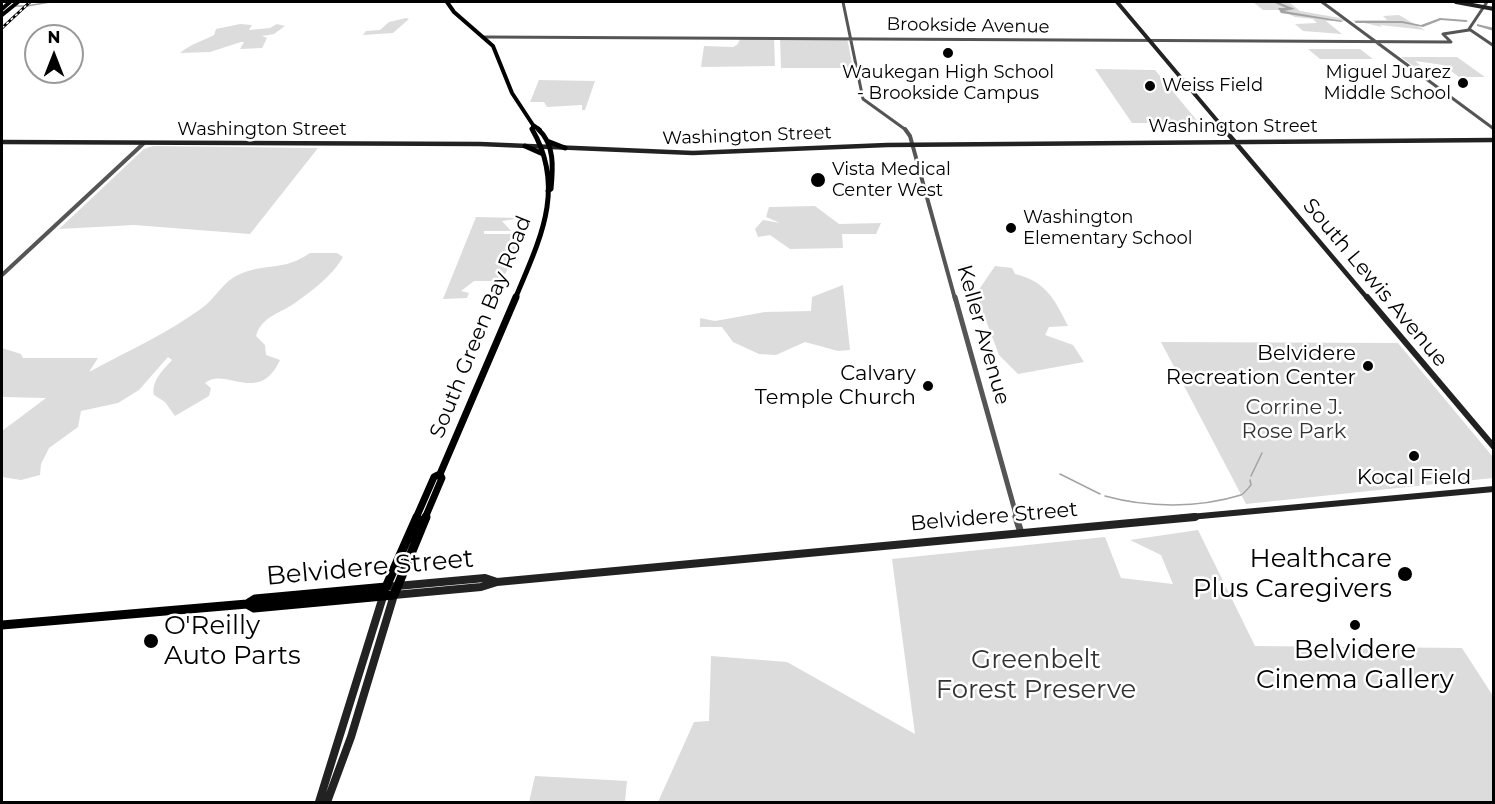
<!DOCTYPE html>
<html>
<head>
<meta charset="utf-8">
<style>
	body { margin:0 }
	#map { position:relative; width:1495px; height:804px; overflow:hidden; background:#fff; font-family:Montserrat,sans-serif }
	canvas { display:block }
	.frame { position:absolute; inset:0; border:3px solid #000; pointer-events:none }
	.north { position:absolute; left:24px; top:24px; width:60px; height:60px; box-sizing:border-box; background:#fff; border:2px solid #999; border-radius:50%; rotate:0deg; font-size:16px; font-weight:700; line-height:24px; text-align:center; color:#000 }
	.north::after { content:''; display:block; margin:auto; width:21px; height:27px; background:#000; clip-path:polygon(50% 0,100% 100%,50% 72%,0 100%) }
</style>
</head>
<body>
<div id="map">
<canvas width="1495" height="804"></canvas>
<div class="frame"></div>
<div class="north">N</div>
</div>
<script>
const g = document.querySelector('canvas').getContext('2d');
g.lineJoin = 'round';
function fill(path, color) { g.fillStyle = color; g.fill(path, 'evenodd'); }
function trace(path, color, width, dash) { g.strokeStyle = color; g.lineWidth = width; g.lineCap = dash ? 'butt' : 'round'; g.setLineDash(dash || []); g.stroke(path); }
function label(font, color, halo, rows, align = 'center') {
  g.font = font + ' Montserrat,sans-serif'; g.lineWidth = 5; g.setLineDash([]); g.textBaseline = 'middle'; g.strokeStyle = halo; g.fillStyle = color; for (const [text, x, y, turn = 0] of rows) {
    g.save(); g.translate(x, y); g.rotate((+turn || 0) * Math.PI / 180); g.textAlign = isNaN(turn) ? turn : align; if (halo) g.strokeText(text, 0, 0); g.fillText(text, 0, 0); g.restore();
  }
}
fill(new Path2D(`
	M 1253,2 L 1289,2 L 1300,11 L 1340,18 L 1346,21 L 1326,21 L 1342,34 L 1303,31 L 1295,24 L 1317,23 L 1313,19 L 1295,17 L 1280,10 L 1263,10 Z
	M 1399,15 L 1425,30 L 1380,25 L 1382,27 L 1351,20 L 1387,20 L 1383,16 Z
	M 406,18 L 409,19 L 393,33 L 363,35 L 366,31 L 380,30 L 389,22 Z
	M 240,24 L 252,25 L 249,30 L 270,28 L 277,24 L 285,26 L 274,34 L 262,36 L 267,38 L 262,48 L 240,49 L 244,42 L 241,42 L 210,52 L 180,53 C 189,45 202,41 214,35 L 216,29 Z
	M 741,38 L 774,38 L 775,66 L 701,67 L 704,46 L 733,47 L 737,45 Z
	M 780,38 L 847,38 L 853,68 L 781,68 Z
	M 1308,49 L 1360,49 L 1373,59 L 1320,59 Z
	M 1401,57 L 1457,57 L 1485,77 L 1459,77 L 1443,65 L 1415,61 L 1421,66 L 1413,66 Z
	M 1095,69 L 1155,70 L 1199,123 L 1132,123 Z
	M 539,80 L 595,81 L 585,110 L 582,110 L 582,105 L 547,107 L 544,102 L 530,102 Z
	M 153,146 L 318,148 L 250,234 L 134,225 L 59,229 L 144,149 Z
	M 815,206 L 839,224 L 881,223 L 876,234 L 842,234 L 843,248 L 790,249 L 770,235 L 758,237 L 755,229 L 763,220 L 780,223 L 766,217 L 769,207 Z
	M 476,217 L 523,218 L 502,221 L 511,231 L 484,231 L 484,234 L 520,234 L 517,249 L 502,281 L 474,281 L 461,291 L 469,293 L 467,298 L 443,299 Z
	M 310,253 L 337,253 L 343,257 C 332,276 313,290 295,303 C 279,314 262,316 256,336 L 265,345 L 266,355 L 280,360 C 259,406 225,366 205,383 L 211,388 L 209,396 L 175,416 L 165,402 L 154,395 C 151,381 163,370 172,360 L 168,357 L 139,390 L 118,403 L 81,411 L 78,427 L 49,448 L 41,464 L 40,475 L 21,480 L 2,477 L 2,431 L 46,398 L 2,397 L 2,348 L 21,354 L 23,358 L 98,358 L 89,372 C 126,352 168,333 202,308 C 216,298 223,281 240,274 C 265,263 285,271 310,253 Z
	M 995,266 L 1012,268 L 1015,274 C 1046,281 1055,300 1068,326 L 1049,327 L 1045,335 L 1073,345 L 1084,362 L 1018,374 L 999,355 L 976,294 Z
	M 843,285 L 850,350 L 838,351 L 805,342 L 776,355 L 759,354 L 733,342 L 722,327 L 700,327 L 700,318 L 715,321 L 765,312 L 811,311 L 812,297 Z
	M 1161,342 L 1398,343 L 1493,457 L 1493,478 L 1246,504 Z
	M 1198,530 L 1255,646 L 1462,648 L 1493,696 L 1493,802 L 658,802 L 694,722 L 709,721 L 711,656 L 787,662 L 915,734 L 892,559 L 1105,537 L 1121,578 L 1173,584 L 1161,555 L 1130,540 Z
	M 535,776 L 627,781 L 625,802 L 529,802 Z`), '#dcdcdc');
trace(new Path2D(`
	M 2,3 L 2,6
	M 15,6 L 24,6
	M 27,6 L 50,2
	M 1060,474 L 1100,494
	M 1251,476 L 1262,453
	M 1105,496 C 1148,508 1199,508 1241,495 C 1244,494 1249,487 1251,485 L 1250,480`), '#a3a3a3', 1.5);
fill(new Path2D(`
	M 1273,2 L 1278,2 L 1295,9 L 1284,11 L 1343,21 L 1341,22 L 1281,13 L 1278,8 L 1286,8 Z
	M 1440,18 L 1466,20 L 1468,21 L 1466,22 L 1441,20 L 1423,27 L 1402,23 L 1356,23 L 1354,22 L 1356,21 L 1402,21 L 1421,25 Z
	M 1477,24 L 1494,28 L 1494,31 L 1477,26 Z`), '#a3a3a3');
trace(new Path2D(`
	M 843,2 L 863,99 L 906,130
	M 1322,2 L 1494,129
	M 1487,2 L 1469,29 L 1494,46
	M 485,37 L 1451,42
	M 1450,41 L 1443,34 L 1469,30`), '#555', 3);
trace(new Path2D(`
	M 905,129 L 910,136 L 955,299
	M 2,275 L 144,143`), '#555', 4);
trace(new Path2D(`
	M 955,297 L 1017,518`), '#555', 5);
trace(new Path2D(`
	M 1016,517 L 1021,533`), '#555', 7);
trace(new Path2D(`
	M 1117,2 L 1225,130
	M 1456,2 L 1494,9`), '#222', 4);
trace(new Path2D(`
	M 1224,129 L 1368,299
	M 2,142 L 480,144 L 693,153 L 887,145 L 1494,140`), '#222', 4.5);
trace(new Path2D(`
	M 1367,297 L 1494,447
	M 1179,518 L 1494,489`), '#222', 6);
trace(new Path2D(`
	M 319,802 L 386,587 L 485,578 L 497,582
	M 327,802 L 351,737 L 394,595 L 481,587 L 497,582 L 1195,517`), '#222', 8);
trace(new Path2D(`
	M 447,2 L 454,12 L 493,46 L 512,93 L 533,125 L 533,130
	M 533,125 L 540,130`), '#000', 4);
trace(new Path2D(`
	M 538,129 C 555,144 553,168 551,189 L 548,191
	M 547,141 L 565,148
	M 525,146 L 543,154
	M 515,299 C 539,241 567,189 532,129`), '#000', 5);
trace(new Path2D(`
	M 416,518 L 434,477 L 440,474
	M 425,518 L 442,478 L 440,474 L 516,297`), '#000', 7);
trace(new Path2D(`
	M 247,604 L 254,608 L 394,595 L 426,517
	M 2,625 L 247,604 L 255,599 L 386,587 L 417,517`), '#000', 9);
trace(new Path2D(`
	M 2,9 L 10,2
	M 2,15 L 18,2`), '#000', 4);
const rail = new Path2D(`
	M 2,28 L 30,2`);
trace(rail, '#000', 3);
trace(rail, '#fff', 1.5, [3]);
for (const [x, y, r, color] of [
	[948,53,6,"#000"],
	[1463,83,6,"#000"],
	[1150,86,6,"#000"],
	[818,180,8,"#000"],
	[1011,228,6,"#000"],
	[1368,366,6,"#000"],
	[928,386,6,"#000"],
	[1414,456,6,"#000"],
	[1405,574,8,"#000"],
	[1355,625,6,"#000"],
	[151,641,8,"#000"]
]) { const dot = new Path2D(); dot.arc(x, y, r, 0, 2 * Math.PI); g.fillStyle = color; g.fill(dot); trace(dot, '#fff', 2); }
label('18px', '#000', '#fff', [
	["Brookside Avenue",968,26,1],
	["Washington Street",1233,127],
	["Washington Street",262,130],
	["Washington Street",747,136,-2]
]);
label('18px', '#000', '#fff', [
	["Waukegan High School",948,73,"center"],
	["- Brookside Campus",948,94,"center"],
	["Miguel Juarez",1451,73,"right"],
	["Middle School",1451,94,"right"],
	["Weiss Field",1162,86],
	["Vista Medical",832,170],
	["Center West",832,191],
	["Washington",1023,218],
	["Elementary School",1023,239]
], 'left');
label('21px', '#000', '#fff', [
	["South Lewis Avenue",1375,283,50],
	["South Green Bay Road",481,327,-68],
	["Keller Avenue",983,335,74],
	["Belvidere Street",994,517,-5]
]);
label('21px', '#000', '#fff', [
	["Belvidere",1356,354],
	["Recreation Center",1356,378],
	["Calvary",916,374],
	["Temple Church",916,398],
	["Kocal Field",1414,478,"center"]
], 'right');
label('21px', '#333', '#fff', [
	["Corrine J.",1294,408],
	["Rose Park",1294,432]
]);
label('26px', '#000', '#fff', [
	["Healthcare",1392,559],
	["Plus Caregivers",1392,589],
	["O'Reilly",164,626,"left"],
	["Auto Parts",164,656,"left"],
	["Belvidere",1355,650,"center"],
	["Cinema Gallery",1355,680,"center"]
], 'right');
label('26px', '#000', '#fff', [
	["Belvidere Street",370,568,-5]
]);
label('26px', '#333', '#fff', [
	["Greenbelt",1036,660],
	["Forest Preserve",1036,690]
]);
</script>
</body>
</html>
